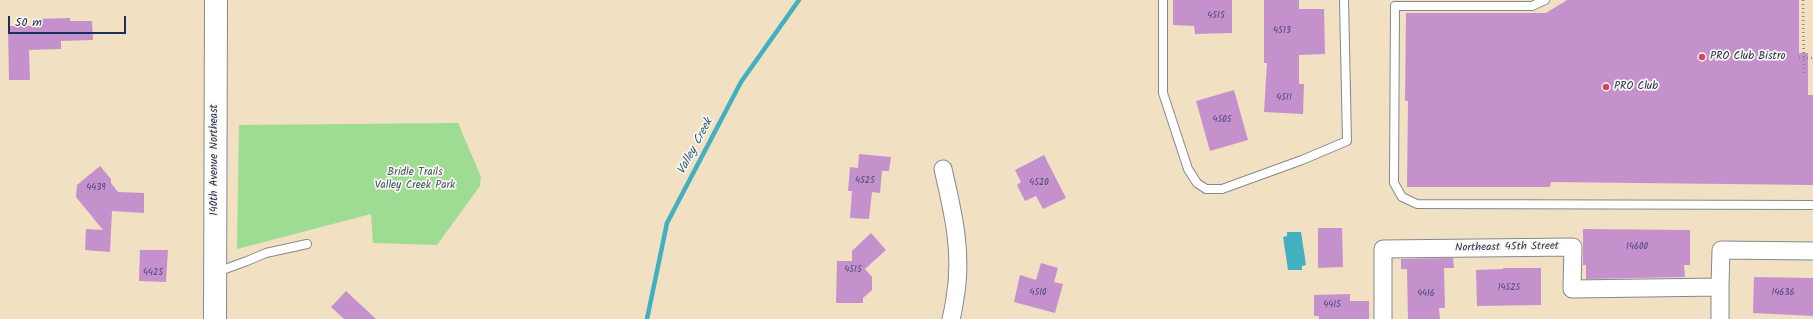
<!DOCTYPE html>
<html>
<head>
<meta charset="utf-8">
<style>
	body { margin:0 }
	#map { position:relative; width:1813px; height:319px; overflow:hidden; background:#f1e0c2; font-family:Kalam,sans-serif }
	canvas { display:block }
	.scale { position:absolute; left:8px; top:16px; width:118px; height:18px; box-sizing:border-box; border:2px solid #1b2f5e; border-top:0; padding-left:5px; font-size:12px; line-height:14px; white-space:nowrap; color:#1b2f5e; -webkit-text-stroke:3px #fbf7ec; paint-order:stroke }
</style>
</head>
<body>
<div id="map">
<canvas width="1813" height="319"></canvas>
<div class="scale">50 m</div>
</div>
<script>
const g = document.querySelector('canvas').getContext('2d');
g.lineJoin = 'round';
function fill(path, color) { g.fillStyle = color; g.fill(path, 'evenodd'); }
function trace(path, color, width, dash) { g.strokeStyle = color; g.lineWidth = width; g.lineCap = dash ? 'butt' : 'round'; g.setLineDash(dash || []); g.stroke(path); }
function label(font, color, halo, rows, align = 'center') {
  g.font = font + ' Kalam,sans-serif'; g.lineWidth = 3.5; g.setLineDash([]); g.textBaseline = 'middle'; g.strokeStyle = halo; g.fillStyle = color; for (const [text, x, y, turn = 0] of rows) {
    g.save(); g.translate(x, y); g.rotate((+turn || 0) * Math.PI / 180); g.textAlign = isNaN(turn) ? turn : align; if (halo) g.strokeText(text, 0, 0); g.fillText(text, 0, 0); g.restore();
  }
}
fill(new Path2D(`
	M 458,123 L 481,177 L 480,186 L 437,245 L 373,243 L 371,214 L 237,249 L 239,125 Z`), '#9ddc92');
fill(new Path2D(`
	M 1287,232 L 1301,232 L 1306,265 L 1302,266 L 1302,270 L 1288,270 L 1283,237 L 1287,236 Z`), '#43b0c0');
trace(new Path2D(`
	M 647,319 L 667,223 L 741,82 L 799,0`), '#43b0c0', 4.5);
fill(new Path2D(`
	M 1173,0 L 1232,0 L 1232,33 L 1195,34 L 1194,26 L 1173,25 Z
	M 1264,0 L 1299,0 L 1299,9 L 1324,9 L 1325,54 L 1299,55 L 1299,84 L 1304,84 L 1303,114 L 1264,112 L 1267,63 L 1264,63 Z
	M 1567,0 L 1799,0 L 1799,53 L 1808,53 L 1808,95 L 1813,95 L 1813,185 L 1551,182 L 1550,187 L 1407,187 L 1408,101 L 1405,101 L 1406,13 L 1546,13 Z
	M 70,18 L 70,21 L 92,21 L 93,40 L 61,41 L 61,49 L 29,50 L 30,80 L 9,80 L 8,26 L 34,26 L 34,19 Z
	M 1234,90 L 1248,140 L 1210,151 L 1196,101 Z
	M 859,154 L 891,157 L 889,171 L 882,171 L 880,193 L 872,192 L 869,219 L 850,218 L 852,191 L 848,191 L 850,167 L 858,168 Z
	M 1044,155 L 1066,198 L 1043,209 L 1036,196 L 1025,201 L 1017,185 L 1021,182 L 1015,170 Z
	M 100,166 L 111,179 L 111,183 L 118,192 L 144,193 L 144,213 L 112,211 L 110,252 L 85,250 L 86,229 L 103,230 L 76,197 L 77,185 Z
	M 1318,228 L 1342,228 L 1343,267 L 1318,268 Z
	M 1583,229 L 1690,230 L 1690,265 L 1684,265 L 1685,277 L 1586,279 L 1586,265 L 1583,265 Z
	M 871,233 L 886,250 L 865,269 L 872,277 L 872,290 L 863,298 L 863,303 L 836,303 L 837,261 L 852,261 L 852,251 Z
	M 140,250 L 168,250 L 166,282 L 139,281 Z
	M 1453,258 L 1454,268 L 1444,268 L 1445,308 L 1439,308 L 1440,319 L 1408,319 L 1407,269 L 1401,269 L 1401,259 Z
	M 1041,263 L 1058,268 L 1054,282 L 1063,284 L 1055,313 L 1014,302 L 1020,275 L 1036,280 Z
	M 1503,268 L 1541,268 L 1541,305 L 1477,306 L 1476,270 L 1503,269 Z
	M 1754,277 L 1813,278 L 1813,316 L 1753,313 Z
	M 346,291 L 376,319 L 344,319 L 331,307 Z
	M 1350,294 L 1350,301 L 1369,301 L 1369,319 L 1319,319 L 1319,316 L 1314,316 L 1314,295 Z`), '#c591cd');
const lane = new Path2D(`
	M 1163,0 L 1163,93 L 1188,169 L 1197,183 L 1206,189 L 1222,189 L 1302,160 L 1347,141 L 1344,0
	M 1545,0 L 1532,6 L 1395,6 L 1394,183 L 1402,197 L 1417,204 L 1813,205
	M 217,272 L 247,261 L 266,253 L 307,244`);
const street = new Path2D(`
	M 943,169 C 953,212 963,253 955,298 C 954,305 953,312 951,319
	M 1383,319 L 1383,249 L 1573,247 L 1572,289 L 1720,287 L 1721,250 L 1813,251
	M 1720,319 L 1720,287`);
const secondary = new Path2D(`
	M 215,319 L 216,0`);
trace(lane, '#868890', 10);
trace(street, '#868890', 19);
trace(secondary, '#868890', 24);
trace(new Path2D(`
	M 1803,0 L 1804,76
	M 1799,58 L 1813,58`), '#868890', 2.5, [1, 3]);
trace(lane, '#fff', 8);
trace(street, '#fff', 17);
trace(secondary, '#fff', 22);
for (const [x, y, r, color] of [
	[1702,57,4,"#d1495b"],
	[1606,87,4,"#d1495b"]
]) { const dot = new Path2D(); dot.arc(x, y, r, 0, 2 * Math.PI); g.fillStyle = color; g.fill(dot); trace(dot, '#fbf7ec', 1.5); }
label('9px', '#46487a', null, [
	["4515",1216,16],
	["4513",1282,31],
	["4511",1284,98],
	["4505",1222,120],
	["4525",865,181],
	["4520",1039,183],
	["4439",96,188],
	["14600",1637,247],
	["4515",853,270],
	["4425",153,273],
	["14525",1509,288],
	["4510",1038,293],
	["14636",1783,293],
	["4416",1426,294],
	["4415",1332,305]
]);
label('11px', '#1b2f5e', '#fbf7ec', [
	["PRO Club Bistro",1710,57],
	["PRO Club",1614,87]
], 'left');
label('11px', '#1b2f5e', '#fbf7ec', [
	["140th Avenue Northeast",215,160,-90],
	["Northeast 45th Street",1507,248,-1]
]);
label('11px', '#3c5a6b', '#fbf7ec', [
	["Bridle Trails",415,173],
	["Valley Creek Park",415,186]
]);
label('italic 12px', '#295c80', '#fbf7ec', [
	["Valley Creek",696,147,-62]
]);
</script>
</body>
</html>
